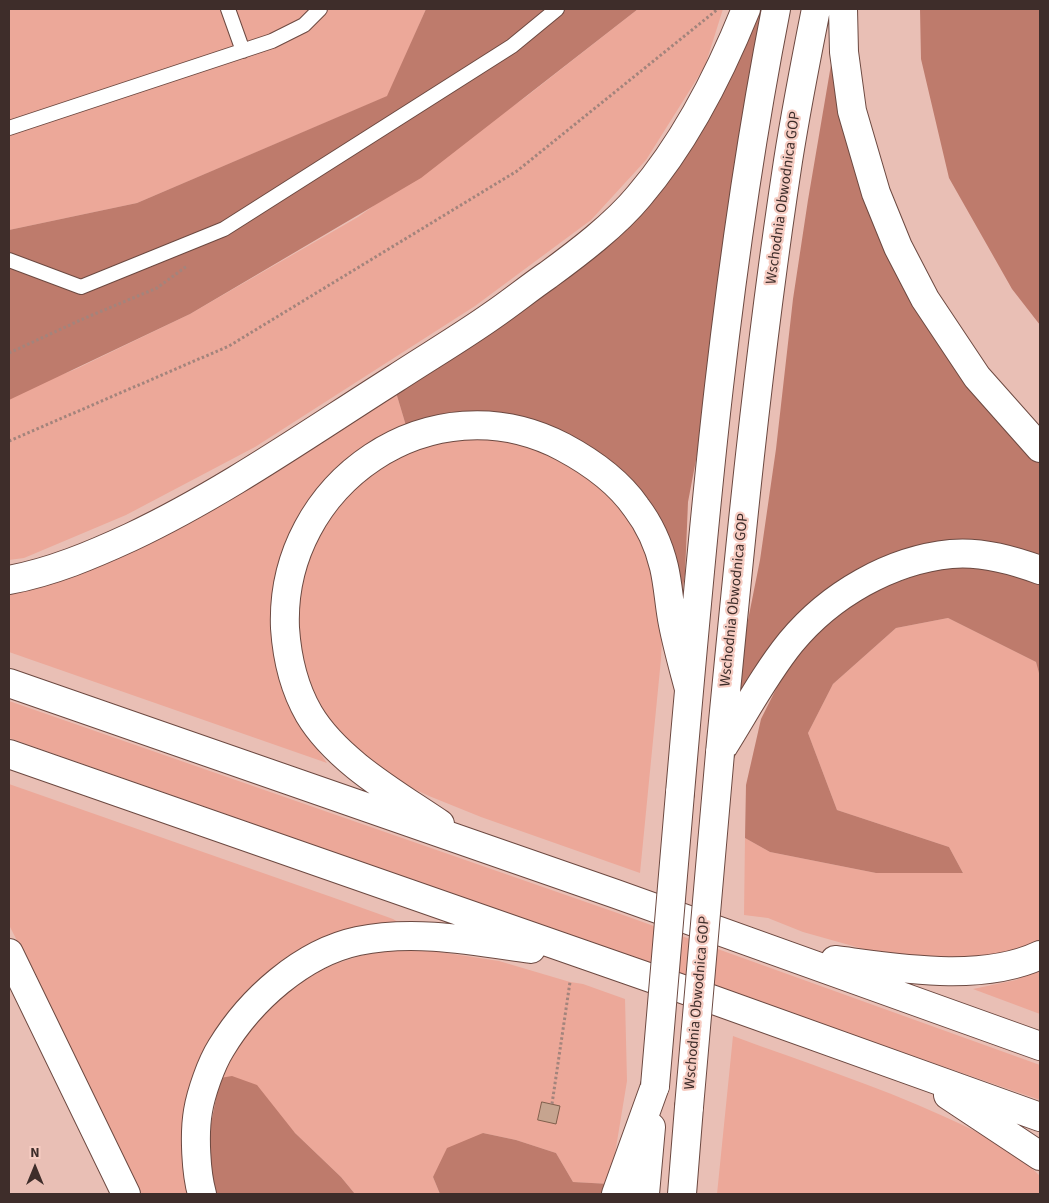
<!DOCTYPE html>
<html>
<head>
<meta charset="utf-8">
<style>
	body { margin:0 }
	#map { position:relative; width:1049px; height:1203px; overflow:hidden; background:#e9bfb5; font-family:"Source Sans 3",sans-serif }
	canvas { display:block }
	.frame { position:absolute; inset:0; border:10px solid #3e2d2a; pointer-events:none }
	.north { position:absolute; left:10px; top:1143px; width:50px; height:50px; -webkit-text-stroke:4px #f6ccc2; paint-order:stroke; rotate:0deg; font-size:14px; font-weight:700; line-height:20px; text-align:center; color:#3e2d2a }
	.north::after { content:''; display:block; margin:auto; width:18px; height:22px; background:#3e2d2a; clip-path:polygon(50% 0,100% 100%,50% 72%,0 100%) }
</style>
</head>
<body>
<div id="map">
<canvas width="1049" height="1203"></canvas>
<div class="frame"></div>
<div class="north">N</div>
</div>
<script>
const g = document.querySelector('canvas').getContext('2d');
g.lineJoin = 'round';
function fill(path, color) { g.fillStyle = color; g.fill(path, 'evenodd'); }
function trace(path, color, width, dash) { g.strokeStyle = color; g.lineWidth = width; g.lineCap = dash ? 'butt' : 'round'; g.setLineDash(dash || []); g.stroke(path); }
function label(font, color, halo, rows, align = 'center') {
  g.font = font + ' "Source Sans 3",sans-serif'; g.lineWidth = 4.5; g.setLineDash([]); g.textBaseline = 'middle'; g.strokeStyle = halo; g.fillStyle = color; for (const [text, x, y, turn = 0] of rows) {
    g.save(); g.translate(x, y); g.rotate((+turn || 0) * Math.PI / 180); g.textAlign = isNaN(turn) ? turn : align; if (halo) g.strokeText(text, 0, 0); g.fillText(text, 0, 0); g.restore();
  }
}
fill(new Path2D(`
	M 9,9 L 426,9 L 388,96 L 137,203 L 9,230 Z
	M 638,9 L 723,9 L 705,66 L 646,160 L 591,220 L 475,306 L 255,447 L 126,515 L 24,558 L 9,560 L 9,395 L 76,369 L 190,314 L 358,217 L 527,96 Z
	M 395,389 L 407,429 L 332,479 L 305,507 L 288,538 L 277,572 L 273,605 L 275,639 L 309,738 L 327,763 L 9,652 L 9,595 L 18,593 L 79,568 Z
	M 455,435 L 526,439 L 618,492 L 646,541 L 663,614 L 661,659 L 640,873 L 481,817 L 429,796 L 380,773 L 316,710 L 288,609 L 318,515 L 383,458 Z
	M 948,618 L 1036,662 L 1040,677 L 1040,945 L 987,961 L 936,962 L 867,950 L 803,932 L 768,918 L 744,915 L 745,838 L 770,852 L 876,873 L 963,873 L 949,847 L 837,810 L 808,733 L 833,684 L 896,628 Z
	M 9,701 L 626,916 L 1040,1065 L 1040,1100 C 696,981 353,858 9,738 Z
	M 9,784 L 340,900 L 393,919 L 398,922 L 241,999 L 221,1024 L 188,1194 L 142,1194 L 105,1127 L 30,966 L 9,925 Z
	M 420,949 L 499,961 L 570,982 L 583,984 L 625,999 L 627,1081 L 610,1184 L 573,1182 L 556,1153 L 516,1140 L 483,1133 L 433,1177 L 440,1194 L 355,1194 L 341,1177 L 295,1133 L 220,1078 C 240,1037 279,993 320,971 C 337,962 367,953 386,951 C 397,949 409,950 420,949 Z
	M 1040,968 L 1040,1014 L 973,989 L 1016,980 Z
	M 733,1036 C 803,1062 875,1085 943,1116 C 978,1132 1013,1148 1040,1176 L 1040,1194 L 717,1194 Z`), '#eca899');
fill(new Path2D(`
	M 426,9 L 638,9 L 421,178 L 190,314 L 9,400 L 9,230 L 137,203 L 387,96 Z
	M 753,9 L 769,9 L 711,381 L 688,502 L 685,574 L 680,606 L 672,556 L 565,435 L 407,429 L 395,389 L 597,245 Z
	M 920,9 L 1040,9 L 1040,325 L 1012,289 L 949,178 L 921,59 Z
	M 833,53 L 845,129 L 1015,433 L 1040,462 L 1040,561 L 868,569 L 734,732 L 738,670 L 760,560 L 776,449 L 793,299 L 808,200 Z
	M 950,565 L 994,568 L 1040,582 L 1040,677 L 1036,662 L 948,618 L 896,628 L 833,684 L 808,733 L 837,810 L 949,847 L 963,873 L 876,873 L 770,852 L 745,838 L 746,785 L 761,719 L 786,669 L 815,635 L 850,607 L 881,588 L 920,574 Z
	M 232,1076 L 257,1085 L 295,1133 L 341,1177 L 355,1194 L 216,1194 L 207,1144 L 220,1078 Z
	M 483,1133 L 516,1140 L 556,1153 L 573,1182 L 610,1184 L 609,1194 L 440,1194 L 433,1177 L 447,1148 Z`), '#be7b6c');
const building = new Path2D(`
	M 542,1102 L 560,1106 L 556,1124 L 538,1120 Z`);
fill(building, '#c6a48f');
trace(building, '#7f5f4c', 1);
const service = new Path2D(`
	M 228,9 L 243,51
	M 9,128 L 272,41 L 304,25 L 320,9
	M 9,260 L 81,287 L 224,229 L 512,46 L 557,9`);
const motorway = new Path2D(`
	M 843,9 L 844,52 L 852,111 L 876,193 L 898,247 L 925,299 L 977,377 L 1040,448
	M 9,580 C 52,572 92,555 131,537 C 224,493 309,433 396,378 C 428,357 462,337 493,315 C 512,302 529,288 548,275 C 578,253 615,225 639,196 C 686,141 719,76 746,9
	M 9,683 L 616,894 L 1040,1046
	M 723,747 C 745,712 765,674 791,642 C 830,595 890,560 951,554 C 981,551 1013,560 1040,570
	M 720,753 C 739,555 758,357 788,161 C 796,110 806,59 816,9
	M 9,754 L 711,999 L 1040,1117
	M 680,793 C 703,530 725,268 776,9
	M 440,824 C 396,794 337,761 309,714 C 294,688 287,658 285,628 C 279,483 432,378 563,447 C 591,462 618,481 636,507 C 649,524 659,546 664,567 C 668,584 669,602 672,619 C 676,642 683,666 689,689
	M 9,953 L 126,1194
	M 835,960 C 897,968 981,983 1040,955
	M 948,1095 L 1040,1156
	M 202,1194 C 196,1173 194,1134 198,1111 C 201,1093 211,1064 221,1048 C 250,1000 302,953 358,941 C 415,929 475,941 531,949
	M 616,1194 L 655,1086
	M 645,1194 L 651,1127
	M 682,1194 L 689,1107`);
trace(service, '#6c4941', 16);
trace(motorway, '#6c4941', 30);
trace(new Path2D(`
	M 9,353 L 85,318 L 157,288 L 187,266
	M 9,441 L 229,346 L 517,171 L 718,9
	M 552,1104 L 570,982`), '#a3847c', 3, [2.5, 2.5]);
trace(service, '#fff', 14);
trace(motorway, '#fff', 28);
const motorwayBridge = new Path2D(`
	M 655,1086 L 680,793
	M 689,1107 L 720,753`);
trace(motorwayBridge, '#6c4941', 30, []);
trace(motorwayBridge, '#fff', 28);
label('15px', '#3e2d2a', '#f6ccc2', [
	["Wschodnia Obwodnica GOP",784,198,-82],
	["Wschodnia Obwodnica GOP",735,600,-84],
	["Wschodnia Obwodnica GOP",698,1003,-85]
]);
</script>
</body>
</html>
